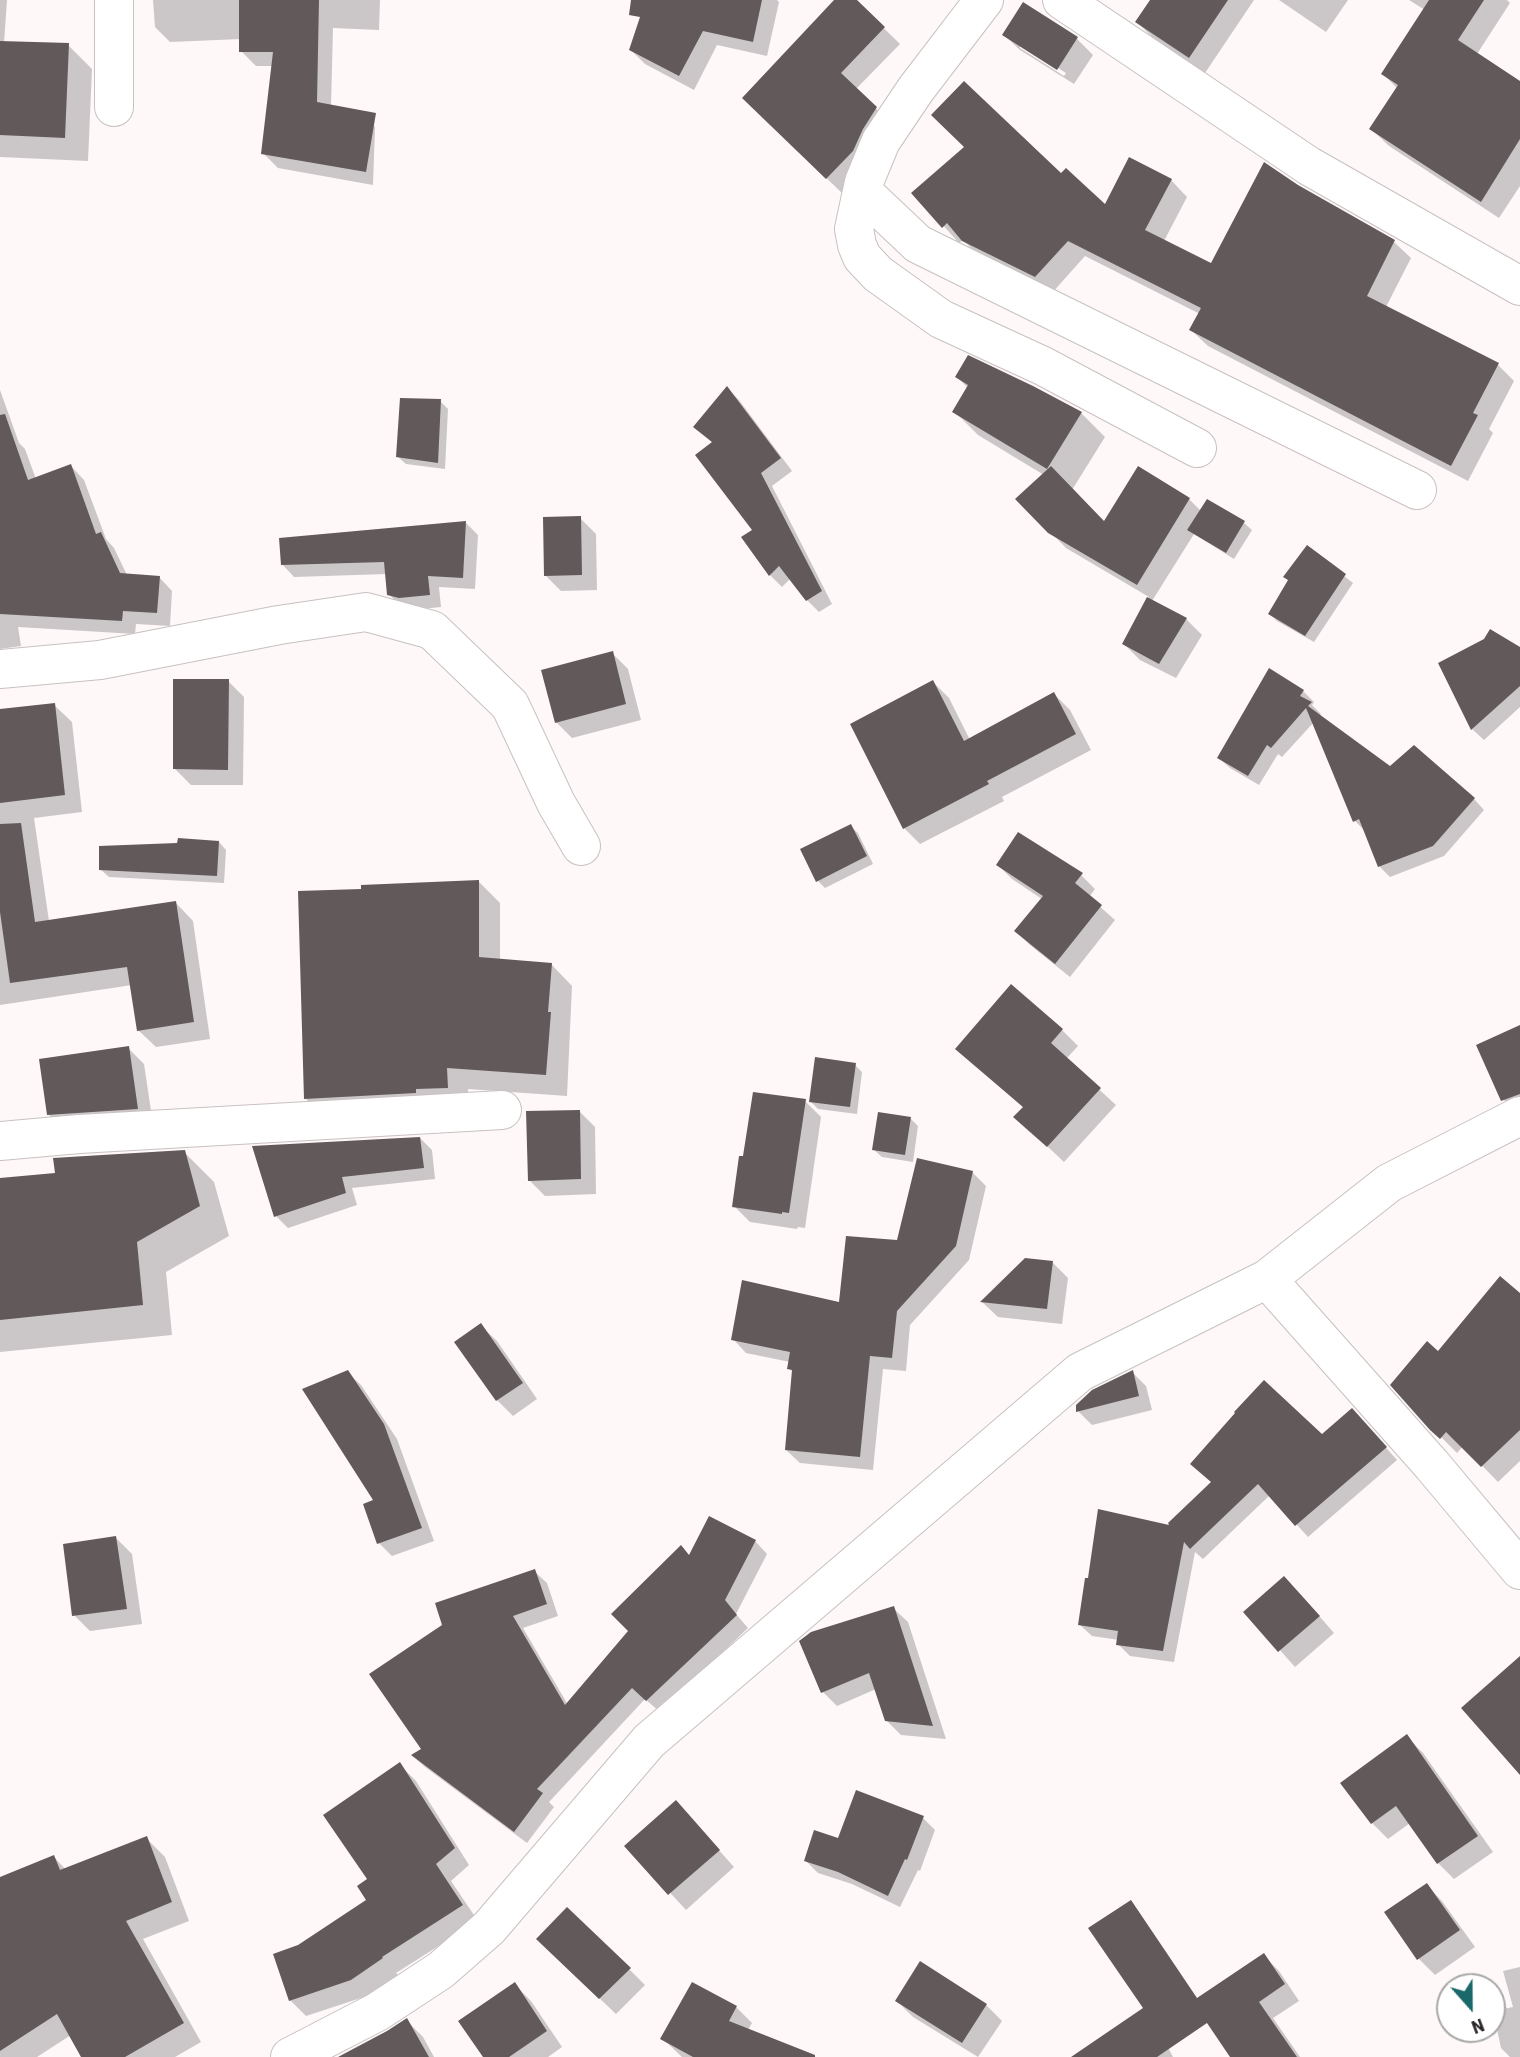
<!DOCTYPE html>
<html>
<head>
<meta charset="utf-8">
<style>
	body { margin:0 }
	#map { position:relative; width:1520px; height:2057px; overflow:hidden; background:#fef8f9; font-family:"Roboto Condensed",sans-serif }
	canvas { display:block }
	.north { position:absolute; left:1436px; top:1973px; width:70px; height:70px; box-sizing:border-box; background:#fff; border:2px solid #a9a8a8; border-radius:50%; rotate:159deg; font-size:19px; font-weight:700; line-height:28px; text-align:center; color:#292626 }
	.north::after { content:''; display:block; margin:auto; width:24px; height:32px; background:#1b686a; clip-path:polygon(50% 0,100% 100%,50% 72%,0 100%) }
</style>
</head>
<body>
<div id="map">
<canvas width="1520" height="2057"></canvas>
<div class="north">N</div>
</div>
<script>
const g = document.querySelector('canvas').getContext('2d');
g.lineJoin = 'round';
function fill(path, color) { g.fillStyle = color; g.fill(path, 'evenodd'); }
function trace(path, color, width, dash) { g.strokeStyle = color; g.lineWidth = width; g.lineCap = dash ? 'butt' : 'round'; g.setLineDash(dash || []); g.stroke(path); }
fill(new Path2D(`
	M 0,0 L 7,0 L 4,43 L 68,45 L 92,69 L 88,161 L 0,157 Z
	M 153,0 L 380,0 L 379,30 L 333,28 L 331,107 L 360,112 L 375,127 L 373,185 L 278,168 L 263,153 L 273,66 L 256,66 L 241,51 L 241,39 L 170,42 L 155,27 Z
	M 648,0 L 777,0 L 779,2 L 767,56 L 717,45 L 694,90 L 645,64 L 631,50 Z
	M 837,0 L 855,0 L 900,44 L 856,89 L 892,124 L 843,194 L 760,114 Z
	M 1152,0 L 1254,0 L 1205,73 L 1153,38 L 1137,22 Z
	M 1279,0 L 1348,0 L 1326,32 Z
	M 1409,0 L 1507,0 L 1510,3 L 1477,54 L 1520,82 L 1520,186 L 1499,218 L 1389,146 L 1371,129 L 1398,89 L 1383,74 L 1425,10 Z
	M 1023,4 L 1077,39 L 1093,55 L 1074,84 L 1020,50 L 1004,35 ZM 1020,44 L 1066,73 L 1064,76 L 1020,48 Z
	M 1061,176 L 1105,207 L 1171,180 L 1187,197 L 1164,241 L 1212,265 L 1297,186 L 1394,242 L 1411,258 L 1386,307 L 1498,365 L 1514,381 L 1489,429 L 1493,433 L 1468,481 L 1208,346 L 1191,330 L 1200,314 L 1085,256 L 1052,293 L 980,257 L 963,240 L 959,243 L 914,193 Z
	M 957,377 L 1081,413 L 1105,437 L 1072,490 L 1105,524 L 1189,499 L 1201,511 L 1207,501 L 1244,523 L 1252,530 L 1234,559 L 1194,534 L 1152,601 L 1186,619 L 1202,635 L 1176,678 L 1140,660 L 1124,644 L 1149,597 L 1066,548 L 1018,499 L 1044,475 L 978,435 L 954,411 L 968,388 Z
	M 727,388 L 739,400 L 792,471 L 772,486 L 832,604 L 819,612 L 807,600 L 791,578 L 782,587 L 770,575 L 743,537 L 755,530 L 713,443 L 695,427 Z
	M 0,390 L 19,443 L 25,449 L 36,479 L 71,466 L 84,480 L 106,539 L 114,548 L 127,575 L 159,577 L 172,591 L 170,626 L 136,624 L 135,634 L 18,627 L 21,646 L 0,649 Z
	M 440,401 L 448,409 L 445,469 L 406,464 L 398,457 Z
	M 580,518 L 596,534 L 597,590 L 561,591 L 545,575 Z
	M 466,523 L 478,535 L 475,589 L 439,587 L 441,607 L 412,610 L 401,607 L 389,594 L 387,574 L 294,577 L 282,564 Z
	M 1307,547 L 1353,583 L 1314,642 L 1277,621 L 1270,614 Z
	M 1520,649 L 1520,707 L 1484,740 L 1472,729 Z
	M 612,653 L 628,669 L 641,720 L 572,738 L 556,722 Z
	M 1270,670 L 1303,691 L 1314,702 L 1312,705 L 1321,714 L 1319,716 L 1390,768 L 1474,799 L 1484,810 L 1444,856 L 1390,877 L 1379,866 L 1366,832 L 1355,821 L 1314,722 L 1282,757 L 1278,754 L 1259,785 L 1230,768 L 1219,758 Z
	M 228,681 L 244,697 L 243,785 L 191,785 L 175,769 Z
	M 933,682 L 949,698 L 970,740 L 1054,694 L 1070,710 L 1091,750 L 1002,797 L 1004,801 L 920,844 L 904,828 Z
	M 54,705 L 72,722 L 82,812 L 34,818 L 49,921 L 176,903 L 193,921 L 210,1039 L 156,1047 L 138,1030 L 132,985 L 0,1005 L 0,717 Z
	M 850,826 L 858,833 L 873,864 L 825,888 L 818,881 Z
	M 219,842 L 226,850 L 224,883 L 109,877 L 101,870 Z
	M 998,865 L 1081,875 L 1095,889 L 1089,897 L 1115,920 L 1070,977 L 1030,945 L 1016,931 L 1042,899 L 1012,879 Z
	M 478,881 L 500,903 L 500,961 L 551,964 L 572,986 L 567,1096 L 468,1089 L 469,1109 L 328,1120 L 306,1099 L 363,890 Z
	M 1520,1027 L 1520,1112 L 1517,1113 L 1501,1097 Z
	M 1062,1030 L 1078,1046 L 1066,1059 L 1116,1105 L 1064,1162 L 1032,1132 L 1024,1108 L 957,1049 Z
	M 128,1048 L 144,1064 L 153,1124 L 65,1130 L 48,1114 Z
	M 855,1065 L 862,1072 L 857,1114 L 818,1109 L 810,1101 Z
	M 805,1101 L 821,1117 L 805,1228 L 798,1227 L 797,1229 L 750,1222 L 734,1206 L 745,1158 Z
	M 579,1111 L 595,1127 L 596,1194 L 545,1196 L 529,1180 Z
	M 911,1119 L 918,1126 L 913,1162 L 882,1157 L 874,1150 Z
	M 420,1138 L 432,1150 L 435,1179 L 352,1188 L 357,1205 L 288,1228 L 276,1216 L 254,1148 Z
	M 184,1152 L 214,1182 L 229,1236 L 166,1272 L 172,1335 L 0,1352 L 0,1180 L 57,1174 Z
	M 972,1172 L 986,1186 L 969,1260 L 910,1325 L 906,1371 L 883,1369 L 873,1470 L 800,1463 L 786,1450 L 794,1373 L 789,1368 L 790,1362 L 746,1353 L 733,1339 L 841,1304 L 898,1242 Z
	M 1052,1262 L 1068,1278 L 1062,1324 L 998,1317 L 982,1302 Z
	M 1520,1295 L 1520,1461 L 1498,1482 L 1463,1446 L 1457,1453 L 1441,1437 L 1438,1354 Z
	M 481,1326 L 497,1341 L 537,1399 L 513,1416 L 497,1400 Z
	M 347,1372 L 361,1385 L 397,1439 L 434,1541 L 392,1556 L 379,1543 L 376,1501 Z
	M 1132,1372 L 1146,1386 L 1152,1410 L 1092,1425 L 1078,1411 Z
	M 1363,1422 L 1397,1460 L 1308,1537 L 1270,1495 L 1203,1559 L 1195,1552 L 1174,1662 L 1130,1656 L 1118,1644 L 1119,1640 L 1092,1636 L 1080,1625 L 1174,1528 L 1212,1483 L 1322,1436 Z
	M 116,1538 L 132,1554 L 142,1624 L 90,1631 L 74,1615 Z
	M 755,1541 L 767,1554 L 736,1614 L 748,1628 L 660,1712 L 645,1699 L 549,1802 L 554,1807 L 527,1843 L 425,1767 L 413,1756 L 423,1749 L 534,1571 L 547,1583 L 558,1616 L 523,1628 L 568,1705 Z
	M 1300,1594 L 1334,1633 L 1295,1667 L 1246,1612 Z
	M 893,1608 L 908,1622 L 946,1739 L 901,1735 L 886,1720 L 876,1689 L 837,1706 L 823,1692 Z
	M 1407,1737 L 1423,1753 L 1493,1852 L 1454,1879 L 1438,1863 L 1410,1823 L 1388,1839 L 1372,1823 Z
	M 400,1765 L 416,1781 L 469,1865 L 451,1881 L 478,1921 L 396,1973 L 398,1975 L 367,1996 L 306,2016 L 290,2000 L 298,1947 L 369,1901 L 369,1880 Z
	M 923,1818 L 935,1830 L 920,1871 L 918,1870 L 900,1907 L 852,1884 L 818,1873 L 806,1861 L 839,1840 Z
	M 691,1819 L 734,1867 L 686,1910 L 627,1846 Z
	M 146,1838 L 165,1857 L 189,1921 L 143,1939 L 201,2042 L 175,2057 L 83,2057 L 71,2035 L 37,2057 L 0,2057 L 0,1879 L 54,1857 L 66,1870 Z
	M 1426,1885 L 1442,1901 L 1475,1947 L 1435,1975 L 1419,1959 L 1386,1913 Z
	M 554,1955 L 629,1969 L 645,1985 L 616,2014 Z
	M 1263,1955 L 1279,1971 L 1299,2001 L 1273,2018 L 1300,2057 L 1232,2057 Z
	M 1520,1967 L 1520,2057 L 1510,2057 L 1501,2048 L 1493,2011 L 1513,2007 L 1503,1971 Z
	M 515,1985 L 531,2001 L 562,2047 L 548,2057 L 485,2057 Z
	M 897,2001 L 986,2005 L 1002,2021 L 978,2057 L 913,2017 Z
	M 736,2007 L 752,2023 L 748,2030 L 816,2057 L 682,2057 L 663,2039 Z
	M 407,2021 L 423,2037 L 434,2057 L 350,2057 Z
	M 1159,2030 L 1173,2057 L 1093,2057 Z`), '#0003');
fill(new Path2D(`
	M 239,0 L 319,0 L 317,102 L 376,113 L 366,172 L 261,154 L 273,52 L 239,52 Z
	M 631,0 L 762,0 L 753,42 L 703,31 L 679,76 L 629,50 L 640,17 L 629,15 Z
	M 834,0 L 857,0 L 885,27 L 841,73 L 877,107 L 863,129 L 853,151 L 826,179 L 742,98 Z
	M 1150,0 L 1228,0 L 1189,58 L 1135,22 Z
	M 1429,0 L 1484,0 L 1458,40 L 1520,81 L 1520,139 L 1481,202 L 1369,129 L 1398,85 L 1381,74 Z
	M 1023,2 L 1078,37 L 1057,70 L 1002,35 Z
	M 0,41 L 69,43 L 65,138 L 0,135 Z
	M 964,81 L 1061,173 L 1066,168 L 1105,204 L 1129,157 L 1172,179 L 1145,230 L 1211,263 L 1264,162 L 1298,185 L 1395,240 L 1367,296 L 1499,363 L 1473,413 L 1478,415 L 1451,466 L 1189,330 L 1201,308 L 1068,241 L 1035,277 L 962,241 L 947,223 L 942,228 L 911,193 L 964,147 L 931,115 Z
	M 968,355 L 1033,386 L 1082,412 L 1047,469 L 952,412 L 968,385 L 955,377 Z
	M 727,386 L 781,458 L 761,473 L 822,591 L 806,601 L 779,566 L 769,576 L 741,537 L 752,530 L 695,455 L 712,442 L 693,427 Z
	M 400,398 L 441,399 L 438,463 L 396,457 Z
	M 5,414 L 28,480 L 71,464 L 96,534 L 101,532 L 120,573 L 160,576 L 157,613 L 123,611 L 122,621 L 0,614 L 0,415 Z
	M 1051,466 L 1104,521 L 1138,466 L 1190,498 L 1137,585 L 1048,533 L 1015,499 Z
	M 1207,499 L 1245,521 L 1226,553 L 1187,530 Z
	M 581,516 L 582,575 L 544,576 L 543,517 Z
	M 466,521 L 463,578 L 428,576 L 430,595 L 399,598 L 387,595 L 384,562 L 281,565 L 279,538 Z
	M 1307,545 L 1346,574 L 1305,636 L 1268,614 L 1288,580 L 1283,577 Z
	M 1147,597 L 1187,618 L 1159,664 L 1122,644 Z
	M 1490,629 L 1520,647 L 1520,686 L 1471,730 L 1438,663 L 1484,639 Z
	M 613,651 L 626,704 L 555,723 L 541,670 Z
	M 1269,668 L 1304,690 L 1300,696 L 1312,702 L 1308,706 L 1390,766 L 1414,745 L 1475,798 L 1433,846 L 1378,867 L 1359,819 L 1353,822 L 1306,708 L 1271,748 L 1267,745 L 1248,776 L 1217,758 Z
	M 173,679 L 229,679 L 228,770 L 173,769 Z
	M 933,680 L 964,741 L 1054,692 L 1076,734 L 987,781 L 989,784 L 903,829 L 850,724 Z
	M 55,703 L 65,795 L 0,803 L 0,709 Z
	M 21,823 L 35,922 L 176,901 L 194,1022 L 137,1031 L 127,967 L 10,983 L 0,912 L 0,824 Z
	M 851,824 L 867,856 L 816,882 L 800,849 Z
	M 1018,832 L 1083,873 L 1075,883 L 1102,905 L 1055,964 L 1014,931 L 1043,896 L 996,865 Z
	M 178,838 L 219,841 L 217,876 L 99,870 L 99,846 L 177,843 Z
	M 479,880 L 479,957 L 552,963 L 548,1012 L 551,1012 L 546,1075 L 447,1068 L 448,1088 L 416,1089 L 416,1093 L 304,1099 L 298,891 L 361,889 L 361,885 Z
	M 1011,984 L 1063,1029 L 1051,1043 L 1101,1088 L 1047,1147 L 1013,1117 L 1023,1107 L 955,1049 Z
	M 1520,1025 L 1520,1094 L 1501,1101 L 1476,1045 Z
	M 129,1046 L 138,1109 L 47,1115 L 39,1059 Z
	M 815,1057 L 856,1063 L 850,1107 L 809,1102 Z
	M 753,1092 L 806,1099 L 789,1213 L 782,1212 L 782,1214 L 732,1207 L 739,1156 L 743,1156 Z
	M 580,1110 L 581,1179 L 528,1181 L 526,1111 Z
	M 878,1112 L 911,1117 L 905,1155 L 872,1150 Z
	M 420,1137 L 424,1168 L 342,1177 L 346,1193 L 274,1217 L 252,1146 Z
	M 185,1150 L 200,1206 L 137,1242 L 143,1305 L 0,1320 L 0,1178 L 55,1173 L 53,1158 Z
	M 917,1158 L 973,1171 L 956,1246 L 897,1311 L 892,1358 L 870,1356 L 860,1457 L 785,1450 L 792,1370 L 787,1369 L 790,1352 L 731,1340 L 742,1280 L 839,1302 L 846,1236 L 897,1240 Z
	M 1025,1258 L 1053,1261 L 1047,1309 L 980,1302 Z
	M 1500,1276 L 1520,1293 L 1520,1430 L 1481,1467 L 1446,1432 L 1440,1439 L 1430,1430 L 1390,1385 L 1427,1341 L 1438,1351 Z
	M 481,1323 L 523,1383 L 496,1401 L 454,1342 Z
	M 348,1370 L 384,1424 L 422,1528 L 377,1544 L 363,1504 L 373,1500 L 302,1389 Z
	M 1133,1370 L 1139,1396 L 1076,1412 L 1076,1405 L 1092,1390 Z
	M 1264,1380 L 1322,1434 L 1352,1408 L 1387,1447 L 1295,1526 L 1258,1484 L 1190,1549 L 1184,1542 L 1163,1651 L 1116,1645 L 1118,1631 L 1078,1625 L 1085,1578 L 1088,1578 L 1098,1509 L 1169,1525 L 1168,1523 L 1211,1482 L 1190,1464 L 1235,1413 L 1234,1412 Z
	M 709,1516 L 756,1540 L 725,1600 L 737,1615 L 646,1701 L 632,1688 L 537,1789 L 543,1793 L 514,1832 L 411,1755 L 421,1749 L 369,1674 L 442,1625 L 435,1603 L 535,1569 L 547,1604 L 513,1616 L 565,1705 L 628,1631 L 611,1614 L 681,1545 L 689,1555 Z
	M 116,1536 L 127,1609 L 72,1616 L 63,1544 Z
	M 1284,1576 L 1320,1616 L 1278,1652 L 1243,1612 Z
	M 894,1606 L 933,1726 L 885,1721 L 869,1673 L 821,1693 L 799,1641 L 811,1632 Z
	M 1520,1656 L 1520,1775 L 1461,1708 Z
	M 1407,1734 L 1478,1836 L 1437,1864 L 1396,1806 L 1371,1824 L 1340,1783 Z
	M 400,1762 L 455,1848 L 436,1864 L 463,1905 L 382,1957 L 383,1958 L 351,1980 L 289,2001 L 273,1954 L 298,1945 L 366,1900 L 357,1886 L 367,1879 L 323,1815 Z
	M 856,1790 L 924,1816 L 907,1860 L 905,1859 L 888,1896 L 838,1872 L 804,1861 L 814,1830 L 838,1838 Z
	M 676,1800 L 720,1850 L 668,1895 L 624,1846 Z
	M 147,1836 L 172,1902 L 126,1921 L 184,2023 L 125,2057 L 81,2057 L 57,2014 L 0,2051 L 0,1877 L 54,1855 L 60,1870 Z
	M 1427,1883 L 1460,1930 L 1417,1960 L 1384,1912 Z
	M 1131,1900 L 1197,1998 L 1264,1953 L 1285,1984 L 1259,2002 L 1297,2057 L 1230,2057 L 1207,2023 L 1157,2057 L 1071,2057 L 1143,2008 L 1088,1928 Z
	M 567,1907 L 631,1968 L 599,1999 L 536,1939 Z
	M 920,1961 L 987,2004 L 962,2043 L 895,2001 Z
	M 515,1982 L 547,2031 L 509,2057 L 483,2057 L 458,2021 Z
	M 692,1982 L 737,2006 L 729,2021 L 815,2055 L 815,2057 L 693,2057 L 660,2039 Z
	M 407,2018 L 429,2057 L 338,2057 L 387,2031 Z`), '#61595a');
const street = new Path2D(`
	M 984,0 L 916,89 L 881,141 L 864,182 L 854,229 L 857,245 L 862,257 L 878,274 L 941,319 L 1043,366 L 1197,448
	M 1062,0 L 1309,166 L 1520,286
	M 114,107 L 114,0
	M 863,192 L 918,244 L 1417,490
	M 0,669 L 100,660 L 279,625 L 366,612 L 432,630 L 510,705 L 556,803 L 581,846
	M 0,1141 L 79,1134 L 502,1110
	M 1267,1279 L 1432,1465 L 1520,1570
	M 290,2057 L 377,2012 L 441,1970 L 489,1928 L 649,1741 L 1080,1372 L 1267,1279 L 1389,1183 L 1520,1116`);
trace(street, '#c9c0c1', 40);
trace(street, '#fff', 38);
</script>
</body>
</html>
